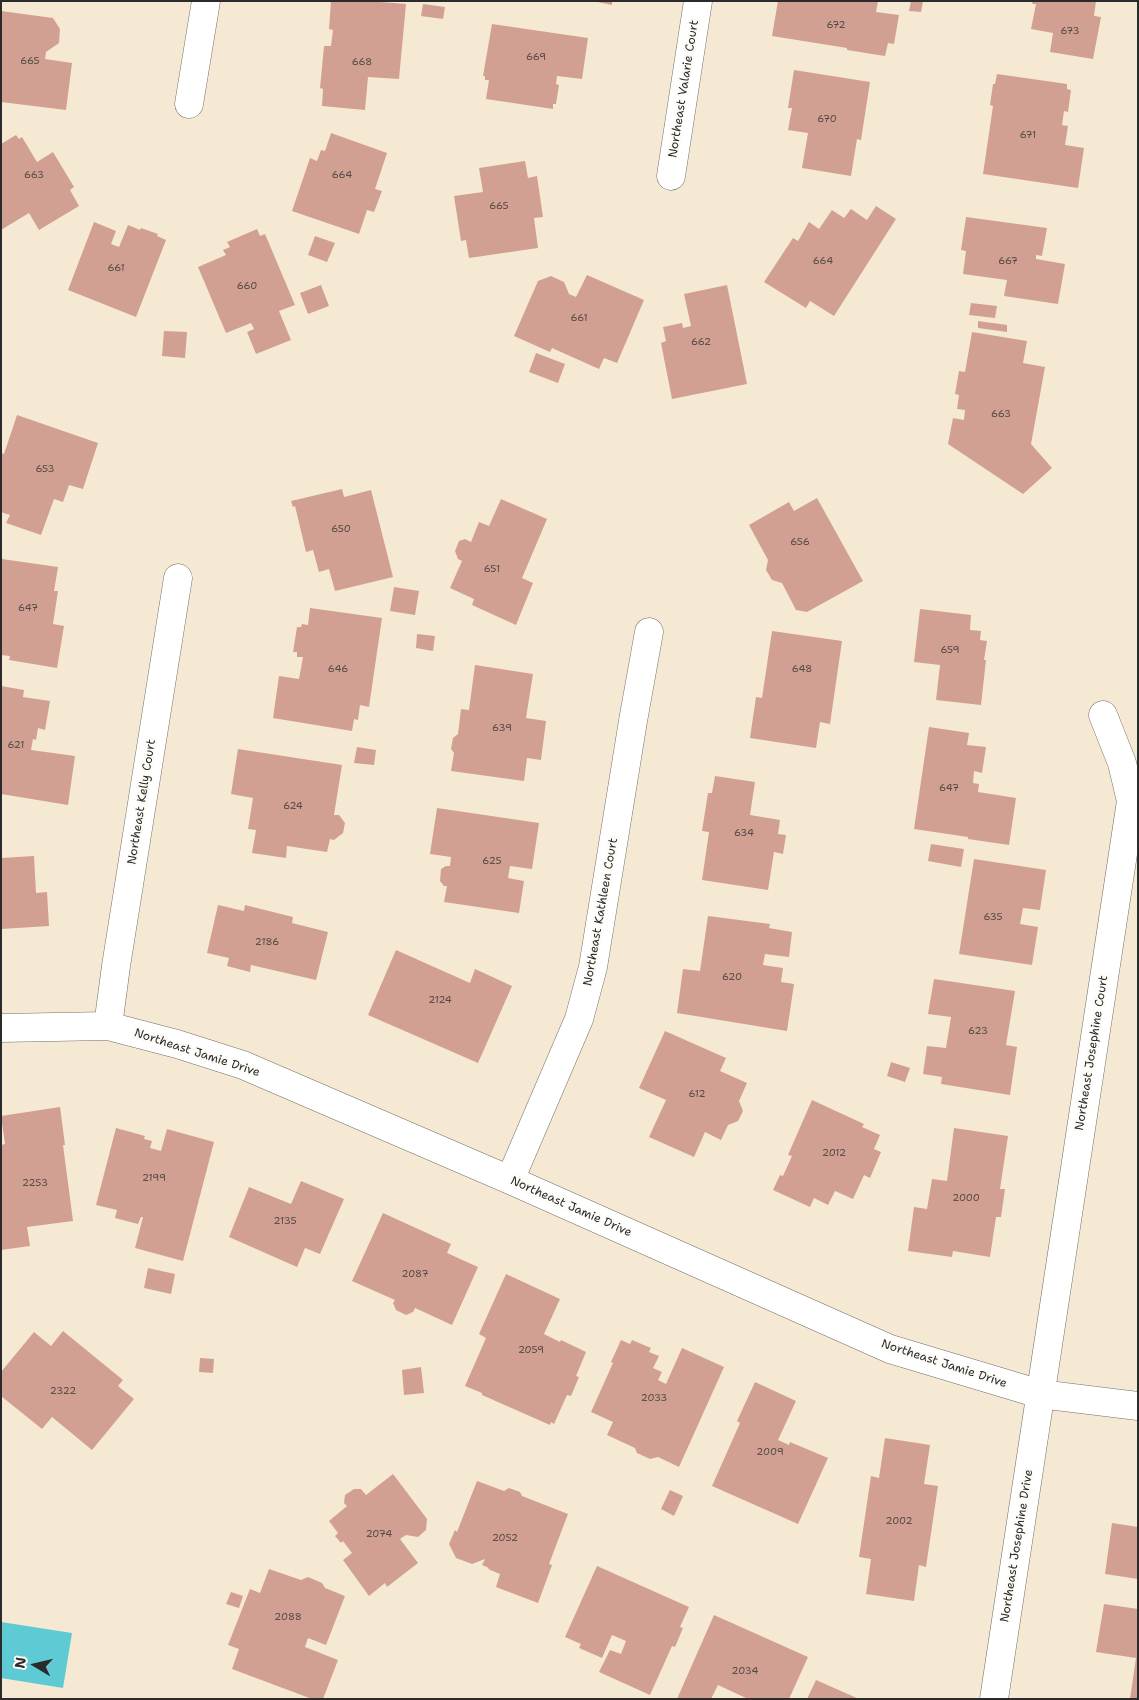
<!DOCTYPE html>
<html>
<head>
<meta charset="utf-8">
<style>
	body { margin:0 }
	#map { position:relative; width:1139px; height:1700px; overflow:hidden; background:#f6e9d4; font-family:"Shantell Sans",sans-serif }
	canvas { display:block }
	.frame { position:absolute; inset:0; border:2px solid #2b2b2b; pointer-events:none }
	.north { position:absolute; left:10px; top:1640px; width:50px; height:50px; -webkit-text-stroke:4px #fdfcf7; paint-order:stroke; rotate:279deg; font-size:14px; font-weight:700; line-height:20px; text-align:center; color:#2b2b2b }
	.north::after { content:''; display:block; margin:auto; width:18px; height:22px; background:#2b2b2b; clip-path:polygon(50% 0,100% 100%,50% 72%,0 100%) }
</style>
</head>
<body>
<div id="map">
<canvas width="1139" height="1700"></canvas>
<div class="frame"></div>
<div class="north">N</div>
</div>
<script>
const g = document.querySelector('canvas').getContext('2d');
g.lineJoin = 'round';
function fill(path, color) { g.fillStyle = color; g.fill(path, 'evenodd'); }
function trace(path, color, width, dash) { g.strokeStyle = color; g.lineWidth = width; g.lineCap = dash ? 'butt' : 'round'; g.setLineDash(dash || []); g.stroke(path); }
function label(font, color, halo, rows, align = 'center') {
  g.font = font + ' "Shantell Sans",sans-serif'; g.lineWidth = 5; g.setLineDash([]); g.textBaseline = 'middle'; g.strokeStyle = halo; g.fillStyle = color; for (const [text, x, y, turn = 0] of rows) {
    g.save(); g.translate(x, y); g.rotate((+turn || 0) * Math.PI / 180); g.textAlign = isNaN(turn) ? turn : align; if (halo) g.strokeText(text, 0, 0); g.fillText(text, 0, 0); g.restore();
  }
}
fill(new Path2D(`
	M 1,1622 L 72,1633 L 63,1688 L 1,1678 Z`), '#5dcad4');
fill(new Path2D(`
	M 331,1 L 368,1 L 406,4 L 399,79 L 368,77 L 365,110 L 322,106 L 323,89 L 320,88 L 324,46 L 331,46 L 333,30 L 329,29 Z
	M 593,1 L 612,1 L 612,5 Z
	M 778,1 L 878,1 L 876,12 L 899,15 L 894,44 L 888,43 L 885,56 L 847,50 L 847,48 L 772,36 Z
	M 911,1 L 923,1 L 921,12 L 909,11 Z
	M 1031,1 L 1096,1 L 1094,16 L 1101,17 L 1093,59 L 1050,52 L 1053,33 L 1031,29 L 1036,4 L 1033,4 Z
	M 423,4 L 445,7 L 443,19 L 421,16 Z
	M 1,11 L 53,18 L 60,29 L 59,43 L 46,52 L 45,59 L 72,63 L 66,110 L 1,102 Z
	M 492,24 L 588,38 L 582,79 L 557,76 L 556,84 L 559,85 L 556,104 L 553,104 L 553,109 L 486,99 L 489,80 L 485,80 L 485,76 L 483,76 Z
	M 794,70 L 870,82 L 861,140 L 857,139 L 851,176 L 802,168 L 808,133 L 788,130 L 792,108 L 788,108 Z
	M 997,74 L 1067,84 L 1067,89 L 1071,90 L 1068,112 L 1064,111 L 1062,125 L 1068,126 L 1065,145 L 1084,148 L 1078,188 L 983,174 L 993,106 L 990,105 L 993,84 L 995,84 Z
	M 331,133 L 387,153 L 375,189 L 382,191 L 374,212 L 367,210 L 359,234 L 292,211 L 310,158 L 317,161 L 321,150 L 325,151 Z
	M 16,135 L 19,139 L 22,137 L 37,162 L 53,152 L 74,187 L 70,190 L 79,206 L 39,230 L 29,213 L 1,230 L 1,144 Z
	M 525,161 L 528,178 L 537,176 L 543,217 L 534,218 L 538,248 L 469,258 L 466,240 L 461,241 L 454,196 L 483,192 L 479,168 Z
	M 876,206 L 896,219 L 834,316 L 810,301 L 806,308 L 764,282 L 793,238 L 798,241 L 809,222 L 819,229 L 832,210 L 844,218 L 851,209 L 867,220 Z
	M 966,217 L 1047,228 L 1042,256 L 1036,255 L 1036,259 L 1065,264 L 1058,304 L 1004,296 L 1007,280 L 963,274 L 966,251 L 961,250 Z
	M 94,222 L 116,231 L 111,244 L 119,247 L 128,225 L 140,230 L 141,228 L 158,234 L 157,236 L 166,240 L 136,317 L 68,290 Z
	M 257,229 L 260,236 L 265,234 L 295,305 L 279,311 L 291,340 L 256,354 L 247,332 L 254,329 L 251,323 L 226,333 L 198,267 L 226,255 L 223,250 L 230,247 L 227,242 Z
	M 315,236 L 335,243 L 327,262 L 308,255 Z
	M 587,275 L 644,300 L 617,363 L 604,358 L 599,369 L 552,348 L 550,352 L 514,336 L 538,281 L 551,276 L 564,282 L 569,294 L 576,297 Z
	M 321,285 L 329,306 L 308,314 L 300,293 Z
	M 727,285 L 747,384 L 672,399 L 661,343 L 666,341 L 663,327 L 682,323 L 683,328 L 691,326 L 684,294 Z
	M 971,303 L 997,306 L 995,318 L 969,315 Z
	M 978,321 L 1007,325 L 1007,332 L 978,328 Z
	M 164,331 L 187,332 L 185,358 L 162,356 Z
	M 972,332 L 1027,341 L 1023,363 L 1045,367 L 1031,444 L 1052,468 L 1023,494 L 948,444 L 953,418 L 964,420 L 965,410 L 957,409 L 959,395 L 955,394 L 959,371 L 965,372 Z
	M 536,353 L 565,364 L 558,383 L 529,372 Z
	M 17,415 L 98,443 L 83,489 L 69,485 L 63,502 L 54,499 L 41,535 L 6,523 L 10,515 L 1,512 L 1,453 L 4,454 Z
	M 342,489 L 344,497 L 371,490 L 393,577 L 335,591 L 329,569 L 319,572 L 313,550 L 306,552 L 295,506 L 293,507 L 291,501 Z
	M 817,498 L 863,581 L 807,612 L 796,610 L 782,583 L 772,580 L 766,570 L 768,560 L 749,525 L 789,502 L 794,511 Z
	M 501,499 L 547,519 L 522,578 L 533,583 L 516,625 L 472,605 L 474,599 L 450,588 L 462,561 L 458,559 L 455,551 L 459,541 L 465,539 L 471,542 L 479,522 L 489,526 Z
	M 2,559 L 58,567 L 54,591 L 58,591 L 53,624 L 64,626 L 57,668 L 9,660 L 10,656 L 1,655 Z
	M 394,587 L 419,591 L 415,615 L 390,611 Z
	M 310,608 L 382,618 L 369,707 L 360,705 L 358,720 L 354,719 L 352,731 L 273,718 L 279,676 L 299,679 L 303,657 L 297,657 L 297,652 L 293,652 L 297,627 L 301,627 L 302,624 L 308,625 Z
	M 920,609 L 971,615 L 970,630 L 981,631 L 980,640 L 987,641 L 984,660 L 986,660 L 981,705 L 936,700 L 940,665 L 914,662 Z
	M 772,631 L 842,641 L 830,724 L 820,722 L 816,748 L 750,738 L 756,697 L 762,698 Z
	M 417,634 L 435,636 L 433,651 L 416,648 Z
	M 475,665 L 533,674 L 526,718 L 546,721 L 541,760 L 527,758 L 524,781 L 451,771 L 454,753 L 451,749 L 453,738 L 458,734 L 461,709 L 469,710 Z
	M 1,686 L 24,690 L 23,697 L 50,701 L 45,730 L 38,728 L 36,740 L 33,739 L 31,750 L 75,756 L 68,805 L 1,794 Z
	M 929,727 L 969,733 L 967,745 L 986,747 L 982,773 L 974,771 L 973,783 L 979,784 L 978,792 L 1016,798 L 1009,845 L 968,839 L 968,837 L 914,829 Z
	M 357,747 L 376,750 L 374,765 L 354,763 Z
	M 238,749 L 342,765 L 334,815 L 339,815 L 345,823 L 343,833 L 334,840 L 330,839 L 327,852 L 287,846 L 286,858 L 252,853 L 256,830 L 248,829 L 253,798 L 231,794 Z
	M 715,776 L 755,782 L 750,815 L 780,820 L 778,834 L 786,835 L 783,854 L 774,852 L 768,890 L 702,880 L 709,832 L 702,831 L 708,793 L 712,793 Z
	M 437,808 L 539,823 L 532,869 L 510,866 L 508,878 L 524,881 L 519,913 L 444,902 L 447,886 L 444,886 L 440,881 L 441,869 L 446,866 L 450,866 L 451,857 L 430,854 Z
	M 931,844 L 964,849 L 961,867 L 928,861 Z
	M 34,856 L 36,893 L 47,892 L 49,926 L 1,929 L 1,858 Z
	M 974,859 L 1046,870 L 1040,910 L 1023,908 L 1020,924 L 1038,927 L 1032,965 L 959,954 Z
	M 218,905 L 244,911 L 245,905 L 293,917 L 292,923 L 328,932 L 316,980 L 251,965 L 250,972 L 227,966 L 229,958 L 207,953 Z
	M 708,916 L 770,924 L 769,928 L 792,932 L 789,957 L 765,954 L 763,965 L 783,968 L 781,982 L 794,984 L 787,1031 L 677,1013 L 683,969 L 700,971 Z
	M 396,950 L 470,983 L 475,969 L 512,986 L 478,1063 L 368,1015 Z
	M 934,979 L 1015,991 L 1006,1045 L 1017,1047 L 1010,1095 L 941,1084 L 942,1077 L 923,1074 L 927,1046 L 946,1048 L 951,1017 L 928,1014 Z
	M 665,1031 L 726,1058 L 720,1071 L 747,1083 L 739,1101 L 743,1111 L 738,1121 L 728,1125 L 721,1140 L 705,1132 L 694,1157 L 649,1137 L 666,1100 L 639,1088 Z
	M 891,1062 L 910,1068 L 905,1082 L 887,1076 Z
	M 812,1100 L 864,1124 L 862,1127 L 880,1135 L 874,1149 L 881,1152 L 870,1178 L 864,1175 L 853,1199 L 835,1191 L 828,1205 L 814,1198 L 810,1207 L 773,1190 L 780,1175 L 783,1176 L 792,1156 L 788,1155 Z
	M 60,1107 L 65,1145 L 63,1145 L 73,1221 L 27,1227 L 30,1246 L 1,1250 L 1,1145 L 5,1144 L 1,1116 Z
	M 116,1128 L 145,1136 L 144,1139 L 152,1141 L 150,1148 L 161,1151 L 167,1129 L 214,1142 L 183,1261 L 135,1248 L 143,1217 L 141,1217 L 138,1224 L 115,1218 L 117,1210 L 96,1205 Z
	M 954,1128 L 1008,1136 L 1000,1189 L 1005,1189 L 1001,1217 L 996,1217 L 990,1257 L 953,1251 L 952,1257 L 908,1251 L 914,1207 L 927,1209 L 932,1179 L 947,1181 Z
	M 301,1181 L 344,1199 L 320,1254 L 305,1248 L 297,1267 L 229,1237 L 249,1187 L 291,1204 Z
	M 383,1213 L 451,1244 L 447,1253 L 478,1267 L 452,1325 L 415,1308 L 413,1312 L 406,1315 L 396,1310 L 393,1303 L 395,1300 L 352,1281 Z
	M 148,1268 L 175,1274 L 171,1294 L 144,1288 Z
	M 506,1274 L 560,1299 L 544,1334 L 560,1342 L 561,1340 L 586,1352 L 576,1376 L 579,1377 L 571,1396 L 567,1395 L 554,1424 L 551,1422 L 550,1425 L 482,1395 L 482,1393 L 465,1386 L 486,1338 L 479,1334 Z
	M 63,1331 L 123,1380 L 118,1386 L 134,1399 L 92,1450 L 52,1417 L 42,1429 L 1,1396 L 1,1372 L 34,1332 L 51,1346 Z
	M 621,1340 L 630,1344 L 632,1340 L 651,1348 L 649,1352 L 659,1356 L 653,1368 L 662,1372 L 658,1380 L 666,1384 L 682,1348 L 724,1367 L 679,1467 L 658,1457 L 650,1459 L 637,1453 L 635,1448 L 607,1435 L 613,1422 L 591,1412 L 613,1363 L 611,1362 Z
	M 200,1358 L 214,1359 L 213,1373 L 199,1372 Z
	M 421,1367 L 424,1393 L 404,1395 L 402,1370 Z
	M 755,1382 L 796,1401 L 778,1440 L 789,1445 L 790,1442 L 828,1458 L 798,1524 L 712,1486 L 740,1423 L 737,1421 Z
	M 885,1438 L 930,1445 L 924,1484 L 938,1486 L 926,1567 L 919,1565 L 914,1601 L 866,1594 L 871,1559 L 859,1557 L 871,1476 L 879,1478 Z
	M 393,1474 L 427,1519 L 426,1530 L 418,1537 L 406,1535 L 400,1539 L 418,1563 L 387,1587 L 385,1583 L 369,1596 L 343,1560 L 352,1553 L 343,1541 L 341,1543 L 335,1536 L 338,1533 L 329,1521 L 347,1506 L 344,1503 L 345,1495 L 354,1489 L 361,1489 L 366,1495 Z
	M 477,1481 L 504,1491 L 509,1488 L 520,1492 L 522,1496 L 568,1514 L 549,1564 L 552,1565 L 538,1603 L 496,1587 L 500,1574 L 488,1569 L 489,1568 L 482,1565 L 485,1559 L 472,1564 L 456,1558 L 449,1544 L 455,1530 L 457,1532 Z
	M 670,1490 L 683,1496 L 674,1516 L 661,1509 Z
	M 1112,1523 L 1138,1527 L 1138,1579 L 1105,1574 Z
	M 597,1566 L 689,1607 L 680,1627 L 683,1628 L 675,1647 L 672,1646 L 650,1695 L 599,1672 L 610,1650 L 621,1654 L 626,1641 L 612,1635 L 602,1658 L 579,1648 L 581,1644 L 565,1637 Z
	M 269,1569 L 301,1580 L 308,1577 L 322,1583 L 325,1588 L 345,1596 L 326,1645 L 308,1638 L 305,1647 L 338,1660 L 323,1699 L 312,1699 L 232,1669 L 239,1649 L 228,1645 L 250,1589 L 260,1593 Z
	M 231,1592 L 243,1596 L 239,1608 L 226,1604 Z
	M 1104,1604 L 1138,1609 L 1138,1699 L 1130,1699 L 1136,1658 L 1096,1652 Z
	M 714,1615 L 808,1657 L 789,1699 L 748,1699 L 718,1685 L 711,1699 L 677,1699 Z
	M 816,1680 L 859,1699 L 807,1699 Z`), '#d1a092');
const street = new Path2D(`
	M 189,104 L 206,1
	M 671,176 L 698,1
	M 108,1026 L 116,966 L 178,578
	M 1,1028 L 108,1026 L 177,1044 L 243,1065 L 510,1180 L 890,1349 L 1040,1394 L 1138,1406
	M 510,1180 L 579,1019 L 593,967 L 633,721 L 649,632
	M 994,1699 L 1131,801 L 1122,763 L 1103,715`);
trace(street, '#726e66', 29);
trace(street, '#fff', 28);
label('10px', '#544845', null, [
	["672",836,25],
	["673",1070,31],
	["669",536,57],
	["665",30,61],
	["668",362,62],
	["670",827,119],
	["671",1028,135],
	["663",34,175],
	["664",342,175],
	["665",499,206],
	["664",823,261],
	["667",1008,261],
	["661",116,268],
	["660",247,286],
	["661",579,318],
	["662",701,342],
	["663",1001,414],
	["653",45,469],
	["650",341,529],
	["656",800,542],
	["651",492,569],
	["647",28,608],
	["659",950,650],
	["646",338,669],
	["648",802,669],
	["639",502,728],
	["621",16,745],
	["647",949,788],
	["624",293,806],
	["634",744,833],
	["625",492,861],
	["635",993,917],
	["2186",267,942],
	["620",732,977],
	["2124",440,1000],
	["623",978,1031],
	["612",697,1094],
	["2012",834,1153],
	["2199",154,1178],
	["2253",35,1183],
	["2000",966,1198],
	["2135",285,1221],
	["2087",415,1274],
	["2059",531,1350],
	["2322",63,1391],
	["2033",654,1398],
	["2009",770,1452],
	["2002",899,1521],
	["2074",379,1534],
	["2052",505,1538],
	["2088",288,1617],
	["2034",745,1671]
]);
label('12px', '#2b2b2b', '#fdfcf7', [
	["Northeast Valarie Court",684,89,-81],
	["Northeast Kelly Court",142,802,-81],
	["Northeast Kathleen Court",601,912,-80],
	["Northeast Jamie Drive",197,1053,18],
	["Northeast Josephine Court",1092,1053,-81],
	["Northeast Jamie Drive",571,1207,24],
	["Northeast Jamie Drive",944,1364,18],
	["Northeast Josephine Drive",1017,1546,-81]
]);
</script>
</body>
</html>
